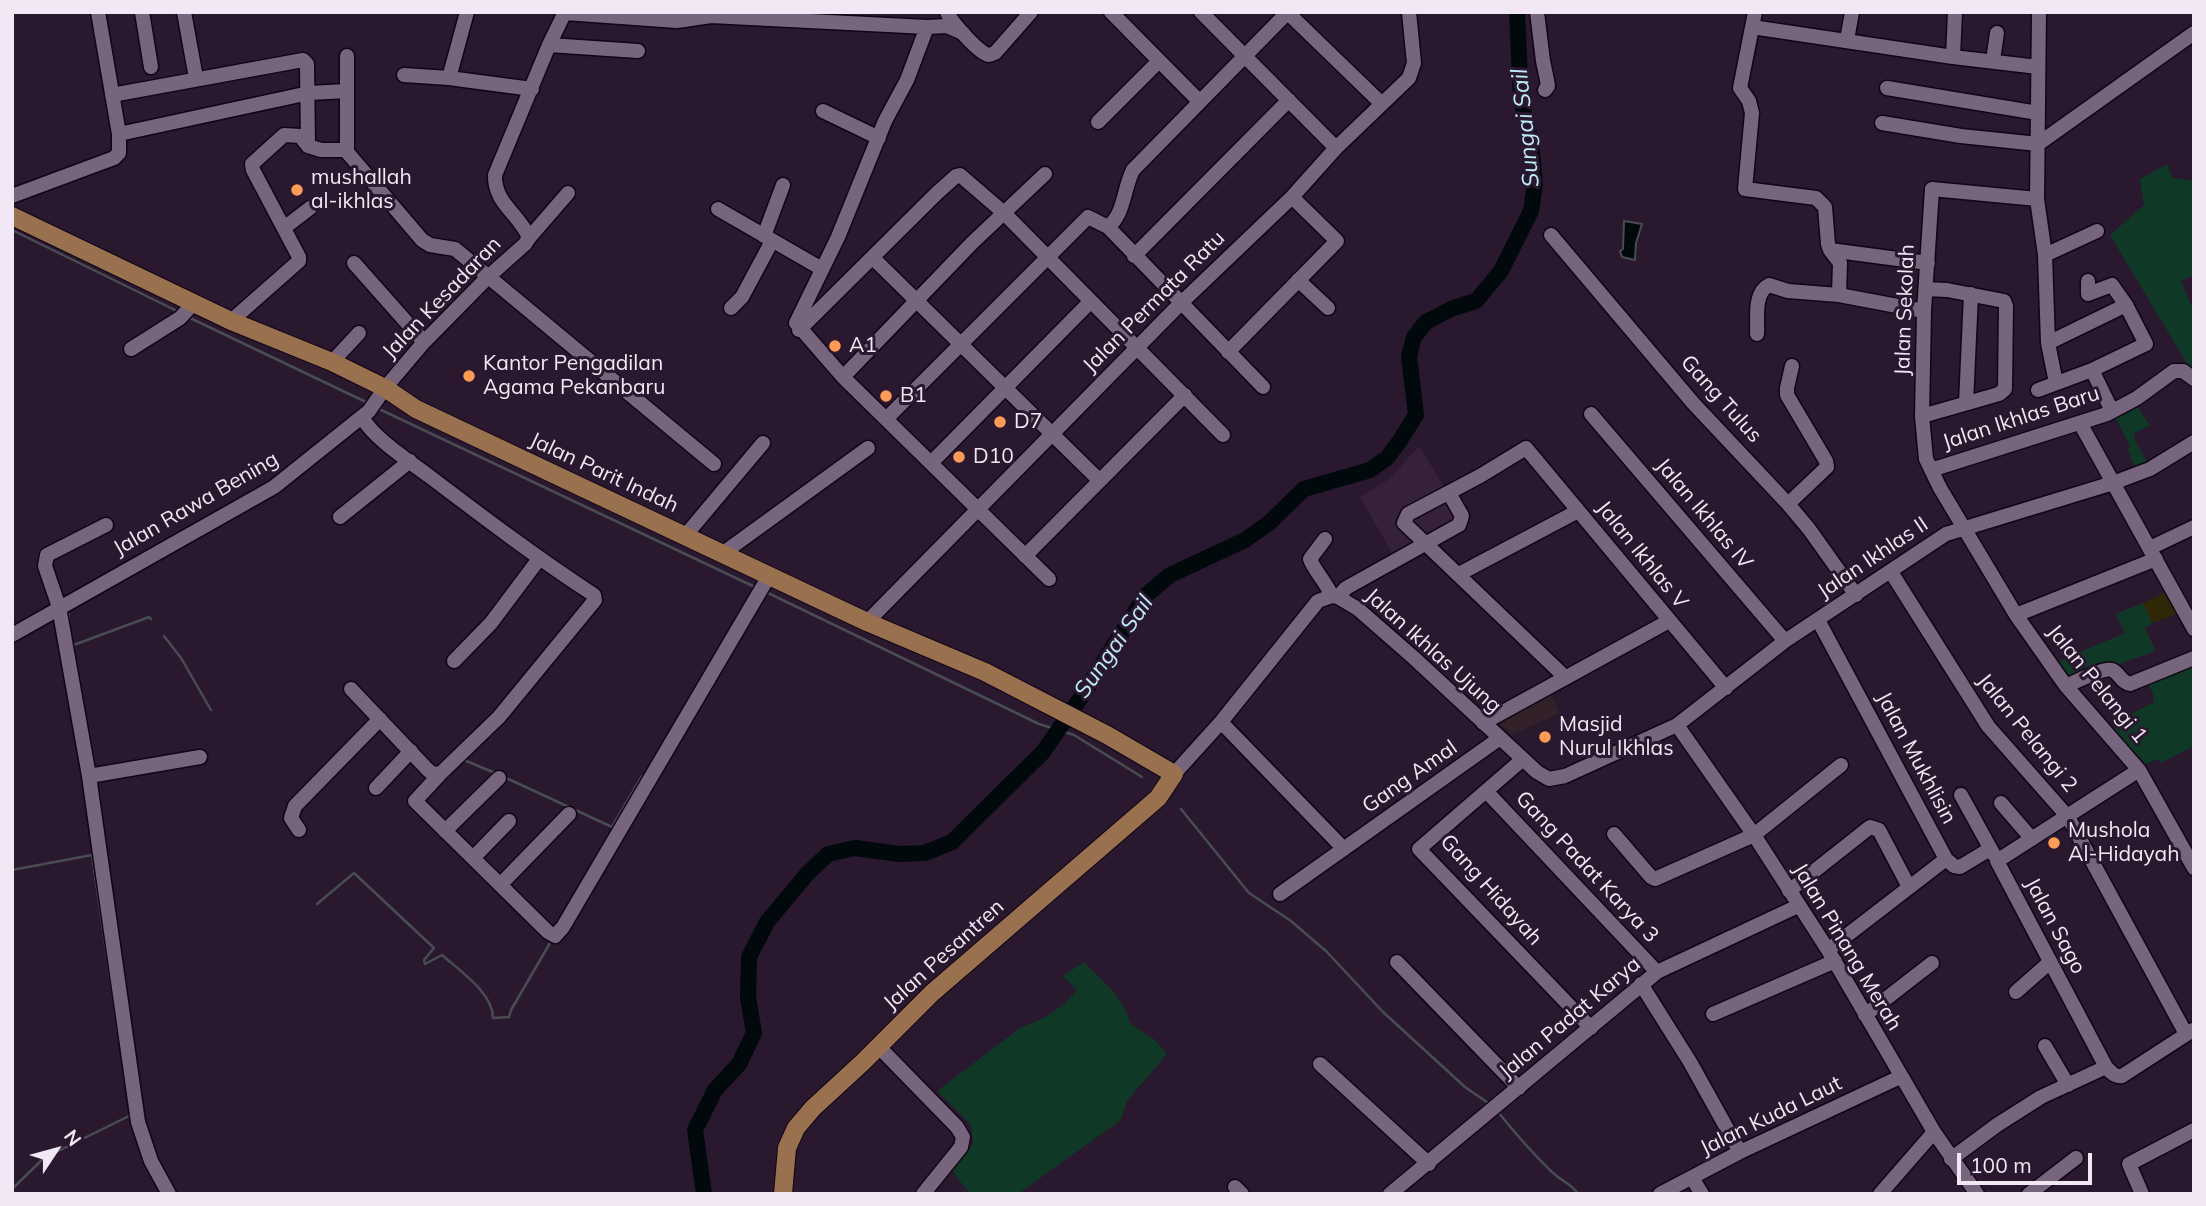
<!DOCTYPE html>
<html>
<head>
<meta charset="utf-8">
<style>
	body { margin:0 }
	#map { position:relative; width:2206px; height:1206px; overflow:hidden; background:#29182e; font-family:Mulish,sans-serif }
	canvas { display:block }
	.frame { position:absolute; inset:0; border:14px solid #f2e7f5; pointer-events:none }
	.north { position:absolute; left:21px; top:1115px; width:70px; height:70px; -webkit-text-stroke:5px #29182e; paint-order:stroke; rotate:54deg; font-size:19px; font-weight:700; line-height:28px; text-align:center; color:#f2e7f5 }
	.north::after { content:''; display:block; margin:auto; width:24px; height:32px; background:#f2e7f5; clip-path:polygon(50% 0,100% 100%,50% 72%,0 100%) }
	.scale { position:absolute; left:1957px; top:1153px; width:135px; height:32px; box-sizing:border-box; border:4px solid #f2e7f5; border-top:0; padding-left:9px; font-size:21px; line-height:24px; white-space:nowrap; color:#f2e7f5; -webkit-text-stroke:5px #29182e; paint-order:stroke }
</style>
</head>
<body>
<div id="map">
<canvas width="2206" height="1206"></canvas>
<div class="frame"></div>
<div class="north">N</div>
<div class="scale">100 m</div>
</div>
<script>
const g = document.querySelector('canvas').getContext('2d');
g.lineJoin = 'round';
function fill(path, color) { g.fillStyle = color; g.fill(path, 'evenodd'); }
function trace(path, color, width, dash) { g.strokeStyle = color; g.lineWidth = width; g.lineCap = dash ? 'butt' : 'round'; g.setLineDash(dash || []); g.stroke(path); }
function label(font, color, halo, rows, align = 'center') {
  g.font = font + ' Mulish,sans-serif'; g.lineWidth = 6; g.setLineDash([]); g.textBaseline = 'middle'; g.strokeStyle = halo; g.fillStyle = color; for (const [text, x, y, turn = 0] of rows) {
    g.save(); g.translate(x, y); g.rotate((+turn || 0) * Math.PI / 180); g.textAlign = isNaN(turn) ? turn : align; if (halo) g.strokeText(text, 0, 0); g.fillText(text, 0, 0); g.restore();
  }
}
fill(new Path2D(`
	M 1419,446 L 1462,516 L 1396,560 L 1360,497 L 1389,479 Z`), '#36213b');
fill(new Path2D(`
	M 1550,691 L 1560,713 L 1512,735 L 1495,720 Z`), '#322129');
fill(new Path2D(`
	M 2167,164 L 2173,178 L 2194,181 L 2194,275 L 2181,281 L 2194,311 L 2194,372 L 2189,367 L 2110,235 L 2144,205 L 2140,179 Z
	M 2135,403 L 2150,425 L 2135,433 L 2134,438 L 2147,462 L 2135,471 L 2128,449 L 2130,446 L 2114,415 Z
	M 2143,603 L 2153,623 L 2145,628 L 2156,651 L 2068,682 L 2052,664 L 2125,633 L 2115,614 Z
	M 2194,661 L 2194,746 L 2161,763 L 2158,759 L 2142,766 L 2108,726 L 2154,702 L 2153,693 L 2146,681 Z
	M 1084,962 C 1102,980 1125,998 1130,1024 L 1154,1039 L 1167,1054 L 1127,1101 L 1121,1120 L 1018,1194 L 970,1194 L 952,1171 L 973,1144 L 971,1125 L 937,1091 L 1020,1028 C 1027,1024 1034,1023 1041,1019 C 1054,1013 1068,1001 1077,990 L 1063,976 Z`), '#103827');
fill(new Path2D(`
	M 2170,590 L 2182,612 L 2153,623 L 2143,603 Z`), '#2f2705');
const water = new Path2D(`
	M 1624,221 L 1642,224 L 1636,243 L 1635,260 L 1622,257 L 1620,251 L 1623,249 Z`);
fill(water, '#01090c');
trace(water, '#494c52', 2);
trace(new Path2D(`
	M 12,230 L 179,312
	M 188,317 L 368,403
	M 377,408 L 757,588
	M 766,592 L 1039,724 L 1074,735 L 1142,777
	M 69,622 L 68,611 L 70,609
	M 164,636 L 181,658 L 211,710
	M 71,646 L 149,617 L 151,619
	M 464,760 L 495,773
	M 504,777 L 612,827 L 642,776
	M 439,785 L 449,775
	M 1181,809 L 1249,893 L 1291,921 L 1327,952 L 1383,1012 L 1465,1087 L 1491,1105
	M 12,870 L 92,855 L 119,1038
	M 317,904 L 354,873 L 434,948 L 424,960 L 425,964 L 442,955 C 460,971 493,993 493,1018 L 509,1017 L 511,1010 L 550,943
	M 1498,1112 C 1515,1133 1533,1154 1553,1173 C 1562,1181 1572,1184 1578,1194
	M 12,1189 L 44,1158 L 129,1116`), '#494c52', 2.5);
trace(new Path2D(`
	M 704,1194 L 695,1130 L 715,1090 L 739,1064 L 754,1033 L 748,997 L 749,957 L 767,922 L 807,874 L 828,854 L 855,848 L 899,854 L 925,853 L 952,842 L 1043,752 L 1084,693 L 1145,596 L 1170,575 L 1245,540 L 1269,523 L 1304,489 L 1370,470 L 1387,458 L 1399,442 L 1416,415 L 1409,356 L 1414,337 L 1426,322 L 1453,308 L 1476,301 L 1501,271 L 1531,211 L 1535,184 L 1531,142 L 1521,100 L 1517,12`), '#01090c', 16);
const minor = new Path2D(`
	M 142,12 L 151,67
	M 184,12 L 196,78
	M 947,12 C 950,20 980,55 989,55 C 991,55 993,53 995,53 L 1031,12
	M 1111,12 L 1199,101
	M 1287,12 L 1382,104
	M 1537,12 L 1543,61 L 1547,80 L 1548,86 L 1545,90
	M 1755,12 L 1740,88 L 1749,101 L 1752,113 L 1745,189 L 1816,198 L 1825,207 L 1828,244 L 1830,250 L 1840,263 L 1839,295
	M 2039,12 L 2037,199 L 2045,255 L 2048,343 L 2056,383
	M 565,13 L 677,21 L 711,16 L 927,27
	M 1752,27 L 1953,57 L 2038,67
	M 963,33 L 947,26 L 927,27 L 907,80 L 885,121 L 838,237 L 796,323 L 843,377 L 1049,579
	M 1847,40 L 1852,12
	M 549,45 L 638,51
	M 347,56 L 347,152 L 422,240 L 430,245 L 455,249 L 714,464
	M 1953,57 L 1955,12
	M 1993,60 L 1997,33
	M 404,75 L 449,78 L 532,89
	M 449,78 L 467,12
	M 1887,88 L 2038,113
	M 112,95 L 303,60 L 307,64 L 308,146 L 321,150 L 347,150
	M 823,111 L 879,138
	M 1098,122 L 1159,61
	M 1882,123 L 1961,136 L 2038,144
	M 119,134 L 309,93 L 347,91
	M 2038,144 L 2194,33
	M 1336,148 L 1409,78 L 1414,63 L 1409,12
	M 12,196 L 114,158 L 119,153 L 119,134 L 98,12
	M 2037,199 L 1932,189 L 1924,311 L 1922,416 L 1926,459 L 1940,488 L 2016,615 L 2066,686 L 2139,770 L 2194,868
	M 718,209 L 822,269
	M 1108,227 C 1125,213 1123,190 1133,170 L 1288,12
	M 284,228 L 310,208
	M 1551,235 L 1693,403 L 1788,504 L 1809,529 L 1856,595
	M 764,236 L 783,185
	M 529,238 L 568,193
	M 1830,250 L 1928,263
	M 2045,255 L 2097,231
	M 1134,256 L 1289,100
	M 873,258 L 1099,480
	M 354,263 L 424,342
	M 1298,280 L 1328,308
	M 2088,281 L 2088,294 L 2112,285 L 2126,305
	M 731,308 L 742,297 L 772,241
	M 231,321 L 299,261 L 299,257 L 253,170 L 252,164 L 284,135 L 300,136 L 308,146
	M 799,330 L 937,193 L 956,176 L 960,175 L 1004,213 L 1223,435
	M 1757,334 C 1758,319 1753,293 1769,285 L 1788,291 L 1839,295 L 1924,311
	M 131,349 L 180,318 L 194,303
	M 1228,352 L 1337,241 L 1292,197
	M 332,362 L 359,333
	M 2092,370 L 2112,411
	M 843,377 L 972,243 L 1045,174
	M 2038,390 L 2092,370 L 2146,344 L 2126,305 L 2048,343
	M 1966,403 L 1971,294
	M 1591,414 L 1785,641
	M 1922,416 L 1999,394 L 2005,389 L 2006,306 L 2004,301 L 1947,290 L 1927,289
	M 886,419 L 1088,217 L 1108,227 L 1263,387
	M 2080,423 L 2194,629
	M 931,463 L 1090,302
	M 1931,470 L 2107,414 L 2137,398 L 2174,371 L 2183,371 L 2194,379
	M 1788,504 L 1827,467 L 1826,461 L 1787,395 L 1787,388 L 1792,366
	M 340,517 L 410,461
	M 106,525 L 47,555 L 45,566 L 59,607 L 89,776 L 138,1122 L 151,1161 L 169,1194
	M 685,536 L 763,443
	M 1325,539 L 1310,559 C 1312,567 1327,584 1332,596
	M 2150,548 L 2194,527
	M 722,554 L 868,448
	M 1025,556 L 1185,395
	M 1891,572 L 1988,726 L 2068,817 L 2186,1034
	M 1459,574 L 1578,511
	M 1338,597 L 1346,588 L 1459,525 L 1462,516 L 1449,493
	M 2016,615 L 2156,559
	M 1818,620 L 1946,859 L 1954,866 L 1960,867 L 1990,849
	M 867,622 L 1180,304 L 1292,197 L 1336,148 L 1201,12
	M 12,635 L 274,487 L 369,411 L 385,388 L 424,342 L 488,277 L 525,244 L 529,238 C 520,214 494,204 495,175 L 549,45 L 565,12
	M 454,661 L 491,623 L 539,559
	M 1566,678 L 1404,523 L 1408,514 L 1480,476 L 1526,448 L 1726,688
	M 2066,686 C 2075,682 2104,667 2112,670 C 2120,673 2120,682 2130,684 L 2194,658
	M 351,689 L 428,770 L 433,774 L 441,773 L 499,717 L 595,600 L 594,595 C 537,558 483,517 429,476 C 409,461 373,438 362,417
	M 1221,722 L 1344,849
	M 1483,723 L 1669,621
	M 1677,725 L 1754,835 L 1828,950 L 1934,1132 L 1977,1194
	M 1523,759 L 1419,849 L 1591,1028
	M 2139,770 L 1997,861 L 2106,1067 C 2111,1072 2114,1077 2122,1076 L 2193,1030
	M 441,773 L 415,801 L 548,932 L 555,936 L 563,927 L 769,576
	M 1174,774 L 1221,722 L 1318,601 L 1332,596 L 1338,597 L 1358,609 L 1414,658 L 1537,772 L 1549,779 L 1565,776 L 1677,725 L 1785,641 L 1946,534 L 2113,483 L 2150,469 L 2194,442
	M 89,776 L 200,757
	M 376,788 L 411,751
	M 1486,791 L 1657,972
	M 1961,795 L 1994,855
	M 2001,803 L 2032,839
	M 299,830 L 291,818 L 295,806 L 380,719
	M 445,831 L 499,778
	M 1614,834 L 1651,877 L 1655,879 L 1754,835 L 1841,765
	M 473,858 L 509,821
	M 500,885 L 569,814
	M 1789,891 L 1870,827 L 1879,830 L 1909,887
	M 1280,894 L 1500,738
	M 1828,950 L 1946,859
	M 1397,962 L 1519,1088
	M 1641,984 L 1690,1062 L 1740,1152
	M 2016,992 L 2050,962
	M 1713,1014 L 1835,961
	M 1865,1015 L 1932,963
	M 2045,1046 L 2068,1085
	M 879,1047 L 957,1127 L 963,1137 L 961,1147 L 923,1194
	M 1320,1064 L 1429,1164
	M 1951,1159 L 1997,1125 L 2041,1097 L 2106,1067
	M 1692,1178 L 1702,1194
	M 1235,1187 L 1242,1194
	M 1390,1194 L 1657,972 L 1798,906
	M 1660,1194 L 1740,1152 L 1900,1077
	M 1880,1194 L 1934,1132
	M 2029,1194 L 2076,1158
	M 2142,1194 L 2129,1164 L 2194,1130`);
const major = new Path2D(`
	M 12,216 L 231,321 L 332,362 L 385,388 L 416,409 L 867,622 L 985,672 L 1107,735 L 1174,774 L 1158,798 L 932,993 L 863,1062 L 813,1108 L 796,1128 L 787,1148 L 783,1194`);
trace(minor, '#110415', 17);
trace(major, '#110415', 20);
trace(minor, '#77647d', 14);
trace(major, '#99714f', 18);
for (const [x, y, r, color] of [
	[297,190,7,"#fe9c57"],
	[835,346,7,"#fe9c57"],
	[469,376,7,"#fe9c57"],
	[886,396,7,"#fe9c57"],
	[1000,422,7,"#fe9c57"],
	[959,457,7,"#fe9c57"],
	[1545,737,7,"#fe9c57"],
	[2054,843,7,"#fe9c57"]
]) { const dot = new Path2D(); dot.arc(x, y, r, 0, 2 * Math.PI); g.fillStyle = color; g.fill(dot); trace(dot, '#29182e', 2.5); }
label('21px', '#f2e7f5', '#29182e', [
	["mushallah",311,178],
	["al-ikhlas",311,202],
	["A1",849,346],
	["Kantor Pengadilan",483,364],
	["Agama Pekanbaru",483,388],
	["B1",900,396],
	["D7",1014,422],
	["D10",973,457],
	["Masjid",1559,725],
	["Nurul Ikhlas",1559,749],
	["Mushola",2068,831],
	["Al-Hidayah",2068,855]
], 'left');
label('21px', '#f2e7f5', '#29182e', [
	["Jalan Kesadaran",442,298,-46],
	["Jalan Permata Ratu",1154,302,-45],
	["Jalan Sekolah",1905,310,-88],
	["Gang Tulus",1721,399,48],
	["Jalan Ikhlas Baru",2021,418,-18],
	["Jalan Parit Indah",604,473,25],
	["Jalan Rawa Bening",196,504,-30],
	["Jalan Ikhlas IV",1704,514,50],
	["Jalan Ikhlas V",1642,555,51],
	["Jalan Ikhlas II",1873,558,-34],
	["Jalan Ikhlas Ujung",1433,651,42],
	["Jalan Pelangi 1",2097,684,51],
	["Jalan Pelangi 2",2027,733,51],
	["Jalan Mukhlisin",1916,758,62],
	["Gang Amal",1410,777,-35],
	["Gang Padat Karya 3",1587,867,47],
	["Gang Hidayah",1491,890,48],
	["Jalan Sago",2055,926,62],
	["Jalan Pinang Merah",1847,947,59],
	["Jalan Pesantren",944,955,-42],
	["Jalan Padat Karya",1570,1018,-40],
	["Jalan Kuda Laut",1771,1116,-26]
]);
label('italic 23px', '#beebf7', '#29182e', [
	["Sungai Sail",1526,128,-96],
	["Sungai Sail",1114,647,-55]
]);
</script>
</body>
</html>
